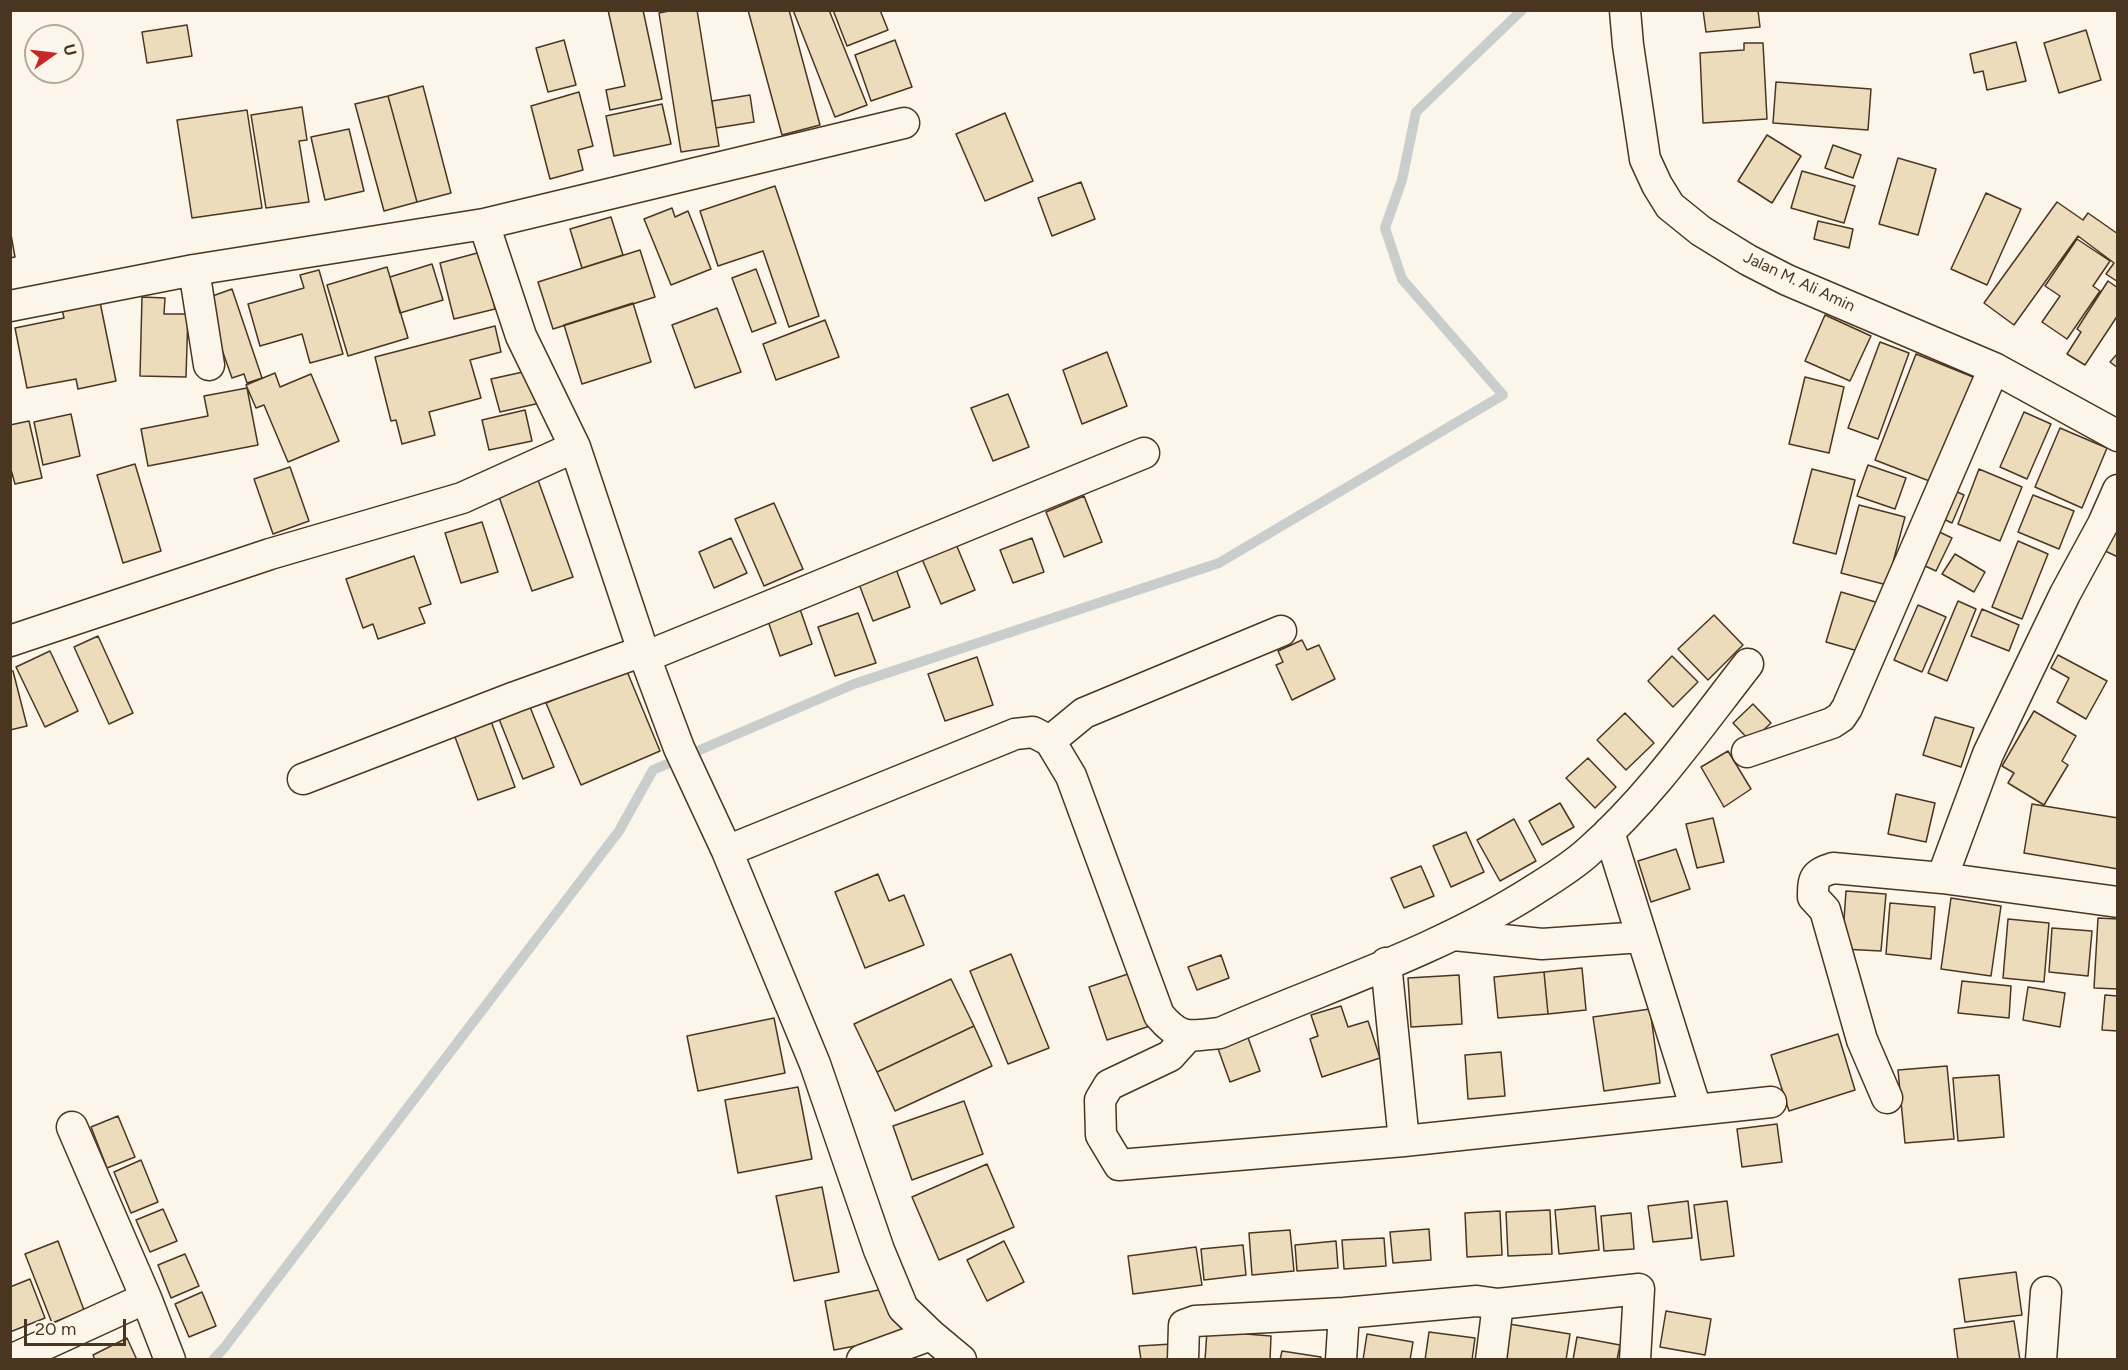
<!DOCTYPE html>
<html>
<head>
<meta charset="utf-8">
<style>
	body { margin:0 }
	#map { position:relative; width:2128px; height:1370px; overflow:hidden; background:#fbf6e9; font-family:Figtree,sans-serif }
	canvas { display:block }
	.frame { position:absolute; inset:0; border:12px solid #4a3520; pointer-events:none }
	.north { position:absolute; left:24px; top:24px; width:60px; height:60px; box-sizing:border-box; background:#fbf6e9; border:2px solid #b4a999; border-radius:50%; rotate:76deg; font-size:16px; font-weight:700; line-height:24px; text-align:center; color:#4a3520 }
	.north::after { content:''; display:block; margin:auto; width:21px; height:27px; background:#c62828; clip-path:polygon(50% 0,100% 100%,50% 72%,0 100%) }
	.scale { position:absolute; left:24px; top:1319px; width:102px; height:27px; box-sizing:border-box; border:3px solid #4a3520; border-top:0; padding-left:8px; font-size:18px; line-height:21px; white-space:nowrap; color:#4a3520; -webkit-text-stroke:4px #fbf6e9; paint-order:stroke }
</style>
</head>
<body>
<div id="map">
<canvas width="2128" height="1370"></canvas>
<div class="frame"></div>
<div class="north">U</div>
<div class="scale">20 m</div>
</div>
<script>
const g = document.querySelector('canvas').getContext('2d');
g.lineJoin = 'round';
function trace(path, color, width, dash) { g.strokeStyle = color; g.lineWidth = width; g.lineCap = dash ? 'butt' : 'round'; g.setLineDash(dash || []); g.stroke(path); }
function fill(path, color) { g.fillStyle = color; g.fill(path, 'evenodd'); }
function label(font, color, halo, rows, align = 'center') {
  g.font = font + ' Figtree,sans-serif'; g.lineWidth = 4.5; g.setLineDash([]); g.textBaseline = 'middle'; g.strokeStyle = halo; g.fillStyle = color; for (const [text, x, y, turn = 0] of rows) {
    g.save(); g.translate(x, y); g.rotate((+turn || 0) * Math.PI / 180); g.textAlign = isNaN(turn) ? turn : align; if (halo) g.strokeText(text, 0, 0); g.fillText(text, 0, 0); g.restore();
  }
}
trace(new Path2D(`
	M 213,1360 L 224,1348 L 619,831 L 653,770 L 854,684 L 1219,563 L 1503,395 L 1402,279 L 1385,228 L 1402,180 L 1416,112 L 1522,10`), '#c9cecd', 10);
const building = new Path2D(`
	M 608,10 L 643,10 L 662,99 L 610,110 L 606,90 L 625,86 Z
	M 674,10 L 697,10 L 719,146 L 681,152 L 659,13 Z
	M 748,10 L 789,10 L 820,125 L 782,135 Z
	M 793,10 L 829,10 L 867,105 L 835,117 Z
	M 833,10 L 880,10 L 888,30 L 847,46 Z
	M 1703,10 L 1758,10 L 1760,27 L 1706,32 Z
	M 187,25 L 192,56 L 147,63 L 142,32 Z
	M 2086,30 L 2101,80 L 2059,93 L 2044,43 Z
	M 564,40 L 576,85 L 548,92 L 536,48 Z
	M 895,40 L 912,87 L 871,101 L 855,55 Z
	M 2016,42 L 2026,81 L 1987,90 L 1983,71 L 1974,73 L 1970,54 Z
	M 1744,43 L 1763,43 L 1767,119 L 1703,123 L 1700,53 L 1744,50 Z
	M 1776,82 L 1871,89 L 1868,130 L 1773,123 Z
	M 423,86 L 451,193 L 417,202 L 388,96 Z
	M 579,92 L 593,146 L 578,150 L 583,170 L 550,179 L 531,106 Z
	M 750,95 L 754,122 L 716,128 L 712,101 Z
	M 388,96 L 417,202 L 384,211 L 355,104 Z
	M 662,104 L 671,144 L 614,156 L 606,116 Z
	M 302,107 L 307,140 L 299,141 L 309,202 L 266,208 L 251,115 Z
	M 247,110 L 262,208 L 192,218 L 177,120 Z
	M 1005,113 L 1033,181 L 985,201 L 956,134 Z
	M 349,129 L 364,191 L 325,200 L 311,137 Z
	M 1767,135 L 1801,156 L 1772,203 L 1738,181 Z
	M 1833,145 L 1861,155 L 1853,178 L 1825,168 Z
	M 1898,158 L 1936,169 L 1918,235 L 1879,224 Z
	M 1802,171 L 1855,186 L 1844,223 L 1791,208 Z
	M 1081,182 L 1095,219 L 1052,236 L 1038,198 Z
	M 775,186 L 819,316 L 789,327 L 763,251 L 718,266 L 700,211 Z
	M 1986,193 L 2021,209 L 1987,285 L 1951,269 Z
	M 2057,202 L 2083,220 L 2088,213 L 2118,234 L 2118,282 L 2106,274 L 2114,263 L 2078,236 L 2014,325 L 1984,303 Z
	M 672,208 L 675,217 L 688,211 L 711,269 L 671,285 L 644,219 Z
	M 611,217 L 623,255 L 582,268 L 570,229 Z
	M 1818,221 L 1853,229 L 1849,248 L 1814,239 Z
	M 10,229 L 15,257 L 10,258 Z
	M 2077,239 L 2110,261 L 2093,286 L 2100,291 L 2067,339 L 2042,322 L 2060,296 L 2045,286 Z
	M 640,250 L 655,297 L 553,329 L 538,282 Z
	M 481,252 L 495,309 L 454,319 L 440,263 Z
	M 432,264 L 443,300 L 400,313 L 390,277 Z
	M 387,267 L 408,338 L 348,356 L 327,285 Z
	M 756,269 L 776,323 L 752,332 L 732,278 Z
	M 319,270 L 343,354 L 310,363 L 302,334 L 260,346 L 248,304 L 304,288 L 300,275 Z
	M 2108,281 L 2118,288 L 2118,315 L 2085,365 L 2067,354 L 2081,332 L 2077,329 Z
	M 232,289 L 262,378 L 247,383 L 244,374 L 232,378 L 204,299 Z
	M 99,297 L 116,381 L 78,389 L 76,379 L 27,388 L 15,328 L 64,318 L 61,305 Z
	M 142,297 L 165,298 L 164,314 L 188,314 L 186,377 L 140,376 Z
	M 633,303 L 651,362 L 582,384 L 564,325 Z
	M 717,308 L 741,372 L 695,388 L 672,325 Z
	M 1825,315 L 1871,336 L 1850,381 L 1805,361 Z
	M 825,320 L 839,357 L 776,380 L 763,344 Z
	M 495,326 L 501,352 L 470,360 L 481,398 L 429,412 L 435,435 L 402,444 L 396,420 L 391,421 L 375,357 Z
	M 1880,342 L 1909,353 L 1878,439 L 1848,428 Z
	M 1107,352 L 1127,406 L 1082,424 L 1063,370 Z
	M 2118,353 L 2118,368 L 2110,362 Z
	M 1916,354 L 1978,379 L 1937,484 L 1875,460 Z
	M 532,370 L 540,403 L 500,412 L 491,379 Z
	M 275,373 L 280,387 L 311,374 L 339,441 L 288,462 L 264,405 L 256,408 L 246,385 Z
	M 1805,377 L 1844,387 L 1829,453 L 1789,444 Z
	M 247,388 L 258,445 L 148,466 L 141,429 L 208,416 L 204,396 Z
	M 1008,394 L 1029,447 L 993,461 L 971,408 Z
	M 525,410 L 532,441 L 489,450 L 482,420 Z
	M 2024,412 L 2051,424 L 2027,479 L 2000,467 Z
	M 71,414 L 80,456 L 43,465 L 34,422 Z
	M 29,421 L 42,478 L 15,484 L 10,466 L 10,425 Z
	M 2060,428 L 2107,448 L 2082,508 L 2035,487 Z
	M 135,464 L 161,551 L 123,563 L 97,475 Z
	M 1868,465 L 1906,478 L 1895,509 L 1857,496 Z
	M 290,467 L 309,521 L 273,534 L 254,479 Z
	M 1812,469 L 1855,480 L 1836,554 L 1793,543 Z
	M 1979,469 L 2022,487 L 2000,541 L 1958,524 Z
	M 538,480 L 573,577 L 532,591 L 498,494 Z
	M 1946,487 L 1964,495 L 1952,523 L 1933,514 Z
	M 2033,495 L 2074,511 L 2059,549 L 2018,532 Z
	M 1084,496 L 1102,542 L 1064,557 L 1046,512 Z
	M 774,503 L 803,569 L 764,586 L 735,519 Z
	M 1859,505 L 1905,517 L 1887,585 L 1841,573 Z
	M 2118,518 L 2118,557 L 2103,550 Z
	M 482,522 L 498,572 L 461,583 L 445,533 Z
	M 1929,527 L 1952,538 L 1936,571 L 1912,560 Z
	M 731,538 L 747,573 L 714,588 L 699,552 Z
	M 1032,538 L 1044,572 L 1013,583 L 1000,550 Z
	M 2018,541 L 2048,554 L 2022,619 L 1992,607 Z
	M 956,544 L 975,590 L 941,604 L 922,559 Z
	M 1955,554 L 1985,572 L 1974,592 L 1942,574 Z
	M 414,556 L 431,604 L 419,608 L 425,623 L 378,639 L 373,624 L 363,628 L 346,579 Z
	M 896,569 L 910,607 L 873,621 L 859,584 Z
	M 1841,592 L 1879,603 L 1865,653 L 1826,642 Z
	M 1958,601 L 1976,609 L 1947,681 L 1928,673 Z
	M 1918,605 L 1946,617 L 1922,672 L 1894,660 Z
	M 800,609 L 812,644 L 780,656 L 768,621 Z
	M 1982,609 L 2019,625 L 2009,651 L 1971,636 Z
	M 858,613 L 876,663 L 835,676 L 818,627 Z
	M 1714,615 L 1743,645 L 1708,680 L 1678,649 Z
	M 98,636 L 133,713 L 109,724 L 74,647 Z
	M 1302,640 L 1307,650 L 1319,645 L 1335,679 L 1292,700 L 1276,665 L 1283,662 L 1278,651 Z
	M 50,651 L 78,711 L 45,727 L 16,667 Z
	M 2058,655 L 2107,681 L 2086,719 L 2057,702 L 2069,678 L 2051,668 Z
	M 1672,656 L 1698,682 L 1673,707 L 1648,681 Z
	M 977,657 L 993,705 L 945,721 L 928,674 Z
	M 626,669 L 660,751 L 581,785 L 546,703 Z
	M 10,671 L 13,671 L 27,726 L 10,730 Z
	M 526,697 L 554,767 L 523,779 L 495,709 Z
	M 1753,704 L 1771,723 L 1751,742 L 1733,723 Z
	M 2034,711 L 2076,736 L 2062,761 L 2068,765 L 2044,805 L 2008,783 L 2014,773 L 2002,766 Z
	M 488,713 L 515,787 L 478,800 L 451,726 Z
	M 1625,713 L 1654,743 L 1626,770 L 1597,740 Z
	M 1935,717 L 1974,728 L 1961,767 L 1923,755 Z
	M 1728,751 L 1751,789 L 1724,807 L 1701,767 Z
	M 1588,758 L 1616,787 L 1595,808 L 1566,778 Z
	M 1896,794 L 1935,803 L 1926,842 L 1888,834 Z
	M 1560,803 L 1574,827 L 1542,845 L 1529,821 Z
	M 2032,804 L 2118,818 L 2118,869 L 2024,853 Z
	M 1713,818 L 1724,862 L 1697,868 L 1686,824 Z
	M 1514,819 L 1536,861 L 1500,881 L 1477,840 Z
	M 1466,832 L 1484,872 L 1451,887 L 1433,846 Z
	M 1676,849 L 1690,889 L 1651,902 L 1638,861 Z
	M 1421,866 L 1434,896 L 1404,908 L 1391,878 Z
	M 878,874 L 889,901 L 904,895 L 924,945 L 865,968 L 835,892 Z
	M 1846,891 L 1886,894 L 1881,951 L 1842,949 Z
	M 1951,898 L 2001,906 L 1991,976 L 1941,969 Z
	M 1890,903 L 1935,907 L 1931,959 L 1886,954 Z
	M 2098,918 L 2118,919 L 2118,989 L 2094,988 Z
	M 2008,919 L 2049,923 L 2044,982 L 2003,978 Z
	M 2052,928 L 2092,931 L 2088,976 L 2049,972 Z
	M 1011,954 L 1049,1048 L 1008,1064 L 970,971 Z
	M 1221,955 L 1229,978 L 1197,990 L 1188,967 Z
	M 1582,968 L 1586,1010 L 1548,1014 L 1544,972 Z
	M 1544,972 L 1548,1014 L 1498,1018 L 1494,977 Z
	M 1131,973 L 1150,1026 L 1107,1040 L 1089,987 Z
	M 1459,975 L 1462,1024 L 1411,1027 L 1408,978 Z
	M 951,979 L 974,1026 L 877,1072 L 854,1024 Z
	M 1962,981 L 2011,986 L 2009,1018 L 1958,1013 Z
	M 2028,987 L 2065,993 L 2060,1027 L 2023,1020 Z
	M 2105,995 L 2118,996 L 2118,1031 L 2102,1030 Z
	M 1341,1006 L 1348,1027 L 1368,1021 L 1380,1058 L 1322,1077 L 1310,1039 L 1318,1036 L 1311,1015 Z
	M 1650,1009 L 1660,1083 L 1604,1091 L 1593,1017 Z
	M 774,1018 L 785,1073 L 698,1091 L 687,1036 Z
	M 974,1026 L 992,1066 L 895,1111 L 877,1072 Z
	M 1246,1032 L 1260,1071 L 1230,1082 L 1216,1043 Z
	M 1838,1034 L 1855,1090 L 1789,1111 L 1771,1055 Z
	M 1501,1052 L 1505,1096 L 1468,1099 L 1465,1055 Z
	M 1947,1066 L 1954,1139 L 1905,1143 L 1898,1070 Z
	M 1999,1075 L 2004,1137 L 1958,1141 L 1953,1078 Z
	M 798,1087 L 812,1159 L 738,1173 L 725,1100 Z
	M 964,1101 L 983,1154 L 912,1180 L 893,1126 Z
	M 118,1116 L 135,1157 L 107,1168 L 91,1127 Z
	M 1777,1124 L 1782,1162 L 1742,1167 L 1737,1129 Z
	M 141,1160 L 158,1202 L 131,1213 L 114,1172 Z
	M 987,1164 L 1014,1227 L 939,1260 L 912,1197 Z
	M 822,1187 L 839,1272 L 794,1281 L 776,1196 Z
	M 1688,1201 L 1692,1238 L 1653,1242 L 1648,1206 Z
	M 1727,1201 L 1734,1256 L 1701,1260 L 1694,1205 Z
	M 1595,1206 L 1599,1250 L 1559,1254 L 1555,1210 Z
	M 163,1209 L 177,1241 L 150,1252 L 136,1220 Z
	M 1550,1210 L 1552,1254 L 1508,1256 L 1506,1212 Z
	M 1500,1211 L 1502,1255 L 1467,1257 L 1465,1213 Z
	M 1631,1213 L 1634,1249 L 1604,1251 L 1601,1216 Z
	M 1429,1229 L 1431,1260 L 1393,1263 L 1390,1232 Z
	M 1290,1230 L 1294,1271 L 1252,1275 L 1249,1233 Z
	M 1384,1238 L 1386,1266 L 1344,1269 L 1342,1240 Z
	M 58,1241 L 84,1310 L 52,1323 L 25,1254 Z
	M 1004,1241 L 1024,1282 L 987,1301 L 967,1260 Z
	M 1336,1241 L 1338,1268 L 1297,1271 L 1295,1245 Z
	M 1243,1245 L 1246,1275 L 1204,1280 L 1201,1249 Z
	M 1196,1247 L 1202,1285 L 1133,1294 L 1128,1256 Z
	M 185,1254 L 199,1286 L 171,1298 L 158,1265 Z
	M 2016,1272 L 2022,1315 L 1965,1322 L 1959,1279 Z
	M 30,1279 L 45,1318 L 10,1332 L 10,1287 Z
	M 893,1287 L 903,1337 L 834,1350 L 825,1301 Z
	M 202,1292 L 216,1326 L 189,1337 L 175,1304 Z
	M 1666,1311 L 1711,1319 L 1705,1355 L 1660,1347 Z
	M 2014,1321 L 2020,1360 L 1958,1360 L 1954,1329 Z
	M 1509,1324 L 1570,1334 L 1566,1360 L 1503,1360 Z
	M 1207,1331 L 1271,1336 L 1270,1360 L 1205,1360 Z
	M 1429,1332 L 1475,1338 L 1472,1360 L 1425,1360 Z
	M 1367,1334 L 1413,1342 L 1410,1360 L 1363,1360 Z
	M 1577,1337 L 1620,1345 L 1617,1360 L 1573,1360 Z
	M 127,1338 L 137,1360 L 95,1360 L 93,1355 Z
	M 1172,1344 L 1173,1360 L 1141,1360 L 1139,1346 Z
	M 1282,1351 L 1321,1357 L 1320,1360 L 1280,1360 Z`);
fill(building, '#ecdcbc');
trace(building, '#4a3520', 1.5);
const street = new Path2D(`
	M 1625,10 L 1628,45 L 1645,159 L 1657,185 L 1670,206 L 1701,231 L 1748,260 L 1787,280 L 1994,368 L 2118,436
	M 484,224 L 904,123
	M 194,270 L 209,365
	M 10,306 L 194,270 L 484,224 L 521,336 L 575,447 L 645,657 L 679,748 L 727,851 L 815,1064 L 879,1250 L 903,1308 L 931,1335 L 961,1360
	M 10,641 L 270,554 L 462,498 L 575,447
	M 645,657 L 1144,453
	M 1050,741 L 1084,713 L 1281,631
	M 1747,752 L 1832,723 L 1841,717 L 1847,708 L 1994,368
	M 303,779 L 515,697 L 643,651
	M 1609,832 L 1696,1109
	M 727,851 L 1015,734 L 1033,732 L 1050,741 L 1071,776 L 1159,1015 C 1181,1041 1189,1036 1220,1033 C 1325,987 1437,952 1534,890 C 1553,878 1573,866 1589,851 C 1650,797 1698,728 1748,664
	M 1942,878 L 1988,754 L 2065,594 L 2103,524 L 2118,490
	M 1454,935 L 1542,944 L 1642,937
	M 1386,963 L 1404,1141
	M 1188,1036 L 1170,1056 L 1109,1085 L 1100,1100 L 1101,1135 L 1119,1165 L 1404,1141 L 1771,1102
	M 1887,1098 L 1862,1040 L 1825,910 L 1813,897 C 1813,878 1814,874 1833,868 L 1942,878 L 2118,902
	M 72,1127 L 146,1298 L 170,1360
	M 11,1360 L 146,1298
	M 862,1360 L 931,1335
	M 1183,1360 L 1184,1325 L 1195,1321 L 1344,1313 L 1477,1301 L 1498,1304 L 1639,1289 L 1635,1360
	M 1341,1360 L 1344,1313
	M 1491,1360 L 1498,1304
	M 2041,1360 L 2046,1292`);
trace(street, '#4a3520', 33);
trace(street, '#fbf6e9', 30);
label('16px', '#4a3520', '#fbf6e9', [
	["Jalan M. Ali Amin",1799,282,25]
]);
</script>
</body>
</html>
